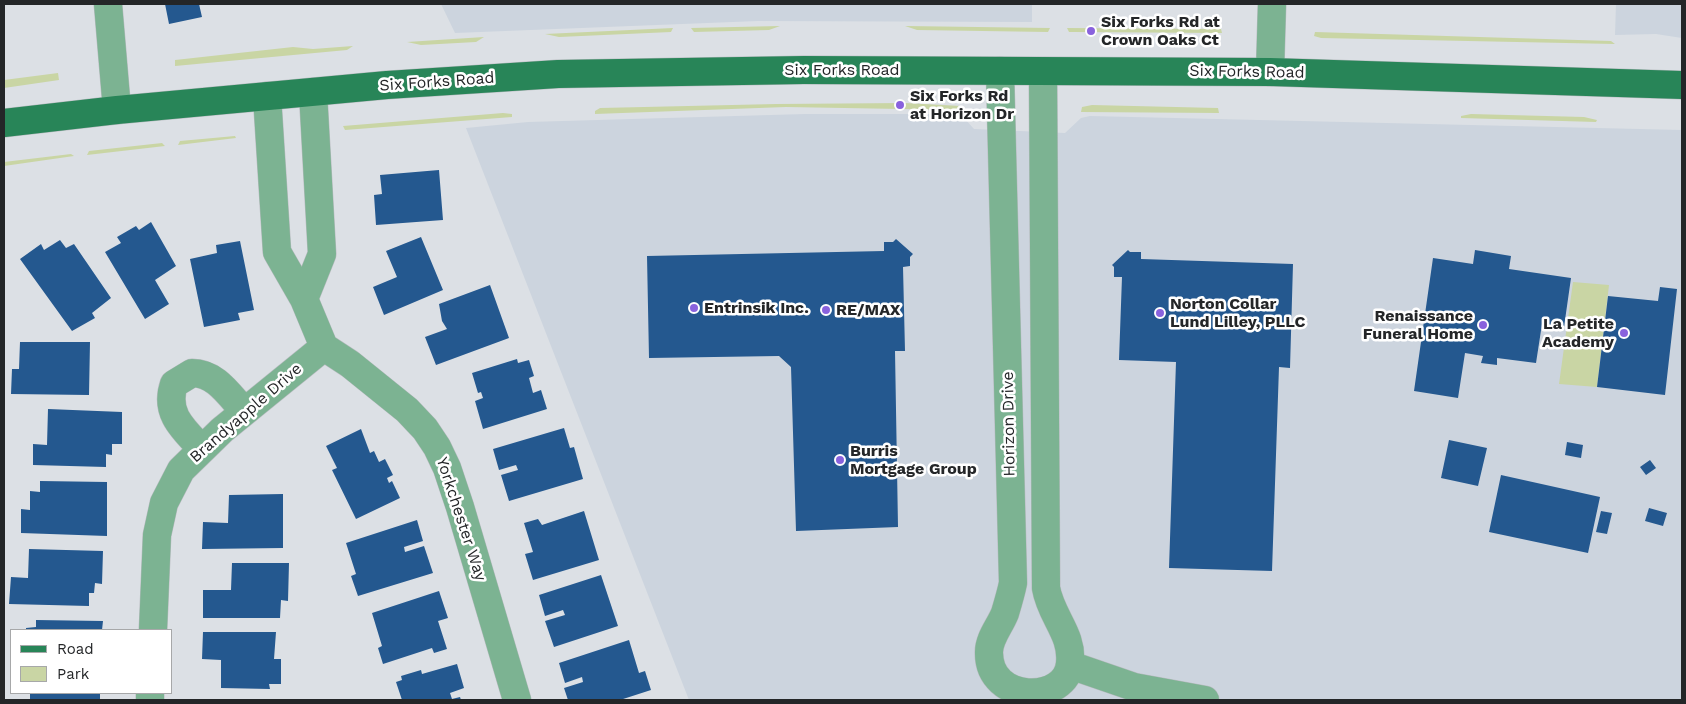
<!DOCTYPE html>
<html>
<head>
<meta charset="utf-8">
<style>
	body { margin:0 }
	#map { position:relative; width:1686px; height:704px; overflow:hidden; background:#dce0e5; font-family:"Work Sans",sans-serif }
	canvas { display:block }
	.frame { position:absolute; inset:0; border:5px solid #242628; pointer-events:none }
	.legend { position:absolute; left:10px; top:629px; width:162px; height:65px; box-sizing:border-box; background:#fff; border:1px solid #a7a8a9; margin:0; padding:6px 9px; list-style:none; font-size:15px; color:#242628 }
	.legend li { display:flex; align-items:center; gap:10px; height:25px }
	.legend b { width:25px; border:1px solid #a7a8a9 }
</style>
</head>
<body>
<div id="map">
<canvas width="1686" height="704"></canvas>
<div class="frame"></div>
<ul class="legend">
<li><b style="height:6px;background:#288558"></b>Road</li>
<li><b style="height:14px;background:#c9d5a4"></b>Park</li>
</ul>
</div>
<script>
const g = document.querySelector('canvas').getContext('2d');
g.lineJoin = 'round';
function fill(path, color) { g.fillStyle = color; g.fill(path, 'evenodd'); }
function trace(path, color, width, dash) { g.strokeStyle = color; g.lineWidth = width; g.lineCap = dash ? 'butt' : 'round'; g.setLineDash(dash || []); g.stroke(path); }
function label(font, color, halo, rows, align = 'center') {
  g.font = font + ' "Work Sans",sans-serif'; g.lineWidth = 5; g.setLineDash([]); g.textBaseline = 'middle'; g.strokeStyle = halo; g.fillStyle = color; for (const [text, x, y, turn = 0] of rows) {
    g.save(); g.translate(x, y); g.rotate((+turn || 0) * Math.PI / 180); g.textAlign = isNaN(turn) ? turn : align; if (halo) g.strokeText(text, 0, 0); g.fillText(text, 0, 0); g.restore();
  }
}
fill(new Path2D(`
	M 441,4 L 1032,4 L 1032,22 L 758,21 L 455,33 Z
	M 1616,4 L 1682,4 L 1682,38 L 1656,34 L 1615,35 Z
	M 805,114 L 940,114 L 965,119 L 974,129 L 1065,133 L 1081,118 L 1090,116 L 1682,130 L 1682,700 L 689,700 L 466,128 L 528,122 Z`), '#ccd4de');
fill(new Path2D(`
	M 780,26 L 769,30 L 694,32 L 691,28 Z
	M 905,26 L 1050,28 L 1048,32 L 917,30 Z
	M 673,28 L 671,32 L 559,37 L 545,34 Z
	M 1067,28 L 1221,29 L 1222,33 L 1073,32 L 1069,32 Z
	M 1315,32 L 1611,41 L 1615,44 L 1321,38 L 1314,36 Z
	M 484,37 L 476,42 L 421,45 L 407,42 Z
	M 353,46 L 347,50 L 175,66 L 175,60 L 293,47 L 313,49 Z
	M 58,73 L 59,80 L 4,88 L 4,80 Z
	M 905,103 L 961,106 L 960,110 L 786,107 L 595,114 L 595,111 L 600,108 L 776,104 Z
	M 1092,105 L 1218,108 L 1219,113 L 1081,112 L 1082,107 Z
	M 503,113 L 512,114 L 512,117 L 345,130 L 343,126 Z
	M 1471,114 L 1584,117 L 1597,120 L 1596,122 L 1461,118 L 1461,116 Z
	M 235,136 L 236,138 L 178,145 L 180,141 Z
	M 162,143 L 165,146 L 87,155 L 89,151 Z
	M 71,154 L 74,156 L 4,166 L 4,162 Z
	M 1573,282 L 1609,285 L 1597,387 L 1559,384 Z`), '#c9d5a4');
fill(new Path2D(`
	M 165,4 L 199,4 L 202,17 L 169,24 Z
	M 439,170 L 443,220 L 376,225 L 374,195 L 382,194 L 380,175 Z
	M 151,222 L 176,266 L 155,280 L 169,304 L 145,319 L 105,252 L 121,243 L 117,237 L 136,226 L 139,230 Z
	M 421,237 L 443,290 L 384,315 L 373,287 L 397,277 L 386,251 Z
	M 896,239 L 913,254 L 910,257 L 910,266 L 903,267 L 905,351 L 895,351 L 898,527 L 796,531 L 791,367 L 779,356 L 649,358 L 647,256 L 884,251 L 884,242 L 893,242 Z
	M 60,240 L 66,248 L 74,244 L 111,298 L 92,313 L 95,318 L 72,331 L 20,259 L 41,244 L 44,250 Z
	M 240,241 L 254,310 L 238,313 L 240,320 L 204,327 L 190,259 L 217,253 L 216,245 Z
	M 1128,250 L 1130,252 L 1141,252 L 1141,259 L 1293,264 L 1290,368 L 1279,367 L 1272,571 L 1169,568 L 1176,362 L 1119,360 L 1122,277 L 1114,277 L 1114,267 L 1112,265 Z
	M 1475,250 L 1511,256 L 1509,269 L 1571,278 L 1564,327 L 1542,324 L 1536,363 L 1497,358 L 1497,365 L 1481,363 L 1483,356 L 1465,353 L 1458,398 L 1414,391 L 1433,258 L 1473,264 Z
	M 490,285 L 509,338 L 436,365 L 425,337 L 447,329 L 442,321 L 439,304 Z
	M 1660,287 L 1677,289 L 1665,395 L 1597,387 L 1608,296 L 1658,301 Z
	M 20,342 L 90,342 L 89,395 L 11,394 L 12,369 L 19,369 Z
	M 517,359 L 518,363 L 529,360 L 534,376 L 529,378 L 533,393 L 541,390 L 547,409 L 483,429 L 475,401 L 483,398 L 481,392 L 478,393 L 472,373 Z
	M 48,409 L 122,412 L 122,444 L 112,444 L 112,455 L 106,454 L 106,467 L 33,465 L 33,444 L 47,445 Z
	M 564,428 L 570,448 L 574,447 L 583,479 L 509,501 L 501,475 L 518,470 L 516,465 L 499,470 L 493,449 Z
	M 361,429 L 370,453 L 374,451 L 379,462 L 385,459 L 393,475 L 387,478 L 389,483 L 392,481 L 400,498 L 356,519 L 332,470 L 337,468 L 326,446 Z
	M 1449,440 L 1487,448 L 1478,486 L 1441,478 Z
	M 1567,442 L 1583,445 L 1581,458 L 1565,455 Z
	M 1650,460 L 1656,468 L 1646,475 L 1640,467 Z
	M 1501,475 L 1600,497 L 1588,553 L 1489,532 Z
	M 40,481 L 107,482 L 107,536 L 21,533 L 21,509 L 30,510 L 30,491 L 40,492 Z
	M 283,494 L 283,548 L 202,549 L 203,522 L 228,523 L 229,495 Z
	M 1649,508 L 1667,513 L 1663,526 L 1645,521 Z
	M 584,511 L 599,560 L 533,580 L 525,554 L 533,552 L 524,523 L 538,519 L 542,525 Z
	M 1601,511 L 1612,513 L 1607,534 L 1596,532 Z
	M 417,520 L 423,541 L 404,547 L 405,552 L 424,546 L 433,573 L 358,596 L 351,576 L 356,574 L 346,543 Z
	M 29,549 L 103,551 L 102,584 L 95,583 L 94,593 L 89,593 L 89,606 L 9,604 L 11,577 L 28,578 Z
	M 232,563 L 289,563 L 288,601 L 281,600 L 280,618 L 203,618 L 203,590 L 231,590 Z
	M 601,575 L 618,626 L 554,647 L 545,621 L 565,615 L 563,610 L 545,616 L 539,595 Z
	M 439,591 L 448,618 L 438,621 L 447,649 L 434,653 L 432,648 L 383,664 L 378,648 L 382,646 L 372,613 Z
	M 36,620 L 103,621 L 102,630 L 26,630 L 26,628 L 36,627 Z
	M 203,632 L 276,632 L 274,659 L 281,659 L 281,684 L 269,684 L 270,689 L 221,688 L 221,660 L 202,659 Z
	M 629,640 L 639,673 L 645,671 L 651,690 L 620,700 L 568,700 L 564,688 L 583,682 L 582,677 L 565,683 L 559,663 Z
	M 457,664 L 464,688 L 450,693 L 452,699 L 460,697 L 461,700 L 402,700 L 396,682 L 402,680 L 401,676 L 421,670 L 422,674 Z
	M 30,693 L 100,693 L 100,700 L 30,700 Z`), '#24588f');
const minor = new Path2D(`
	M 108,4 L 117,110
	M 1000,71 L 1013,583 C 1011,593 1008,603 1005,613 C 1000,626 989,638 989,652 C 988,704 1067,704 1070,663 C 1073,634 1051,617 1046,588 L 1043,72
	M 1270,72 L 1272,4
	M 267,96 L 277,252 L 304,299 L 324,347 L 350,364 L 407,410 L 425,429 L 437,447 L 447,468 L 460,507 L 517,700
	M 304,299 L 322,254 L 313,92
	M 202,449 C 183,429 164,413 174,384 L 192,373 C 216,373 229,395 244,411
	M 153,630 L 157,535 L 164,503 L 181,470 L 222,430 L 324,347
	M 1070,665 L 1134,687 L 1205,700
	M 150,700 L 150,693`);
const major = new Path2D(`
	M 4,123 L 117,110 L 387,85 L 558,74 L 804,70 L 1270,72 L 1682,85`);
trace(minor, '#b7bbbf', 29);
trace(major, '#b7bbbf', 29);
trace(minor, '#7cb392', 28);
trace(major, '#288558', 28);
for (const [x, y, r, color] of [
	[1091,31,5,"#8962dd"],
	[900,105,5,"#8962dd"],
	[694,308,5,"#8962dd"],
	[826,310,5,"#8962dd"],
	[1160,313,5,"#8962dd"],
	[1483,325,5,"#8962dd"],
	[1624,333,5,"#8962dd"],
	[840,460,5,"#8962dd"]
]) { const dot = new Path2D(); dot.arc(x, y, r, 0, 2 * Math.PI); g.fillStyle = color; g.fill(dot); trace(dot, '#fff', 2); }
label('bold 16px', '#242628', '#fff', [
	["Six Forks Rd at",1101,22],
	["Crown Oaks Ct",1101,40],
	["Six Forks Rd",910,96],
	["at Horizon Dr",910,114],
	["Norton Collar",1170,304],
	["Lund Lilley, PLLC",1170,322],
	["Entrinsik Inc.",704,308],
	["RE/MAX",836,310],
	["Renaissance",1473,316,"right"],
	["Funeral Home",1473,334,"right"],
	["La Petite",1614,324,"right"],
	["Academy",1614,342,"right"],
	["Burris",850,451],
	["Mortgage Group",850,469]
], 'left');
label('16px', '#242628', '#fff', [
	["Six Forks Road",842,70],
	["Six Forks Road",1247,72,1],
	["Six Forks Road",437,82,-4],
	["Brandyapple Drive",246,413,-41],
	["Horizon Drive",1009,424,-91],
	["Yorkchester Way",461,519,72]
]);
</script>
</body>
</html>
